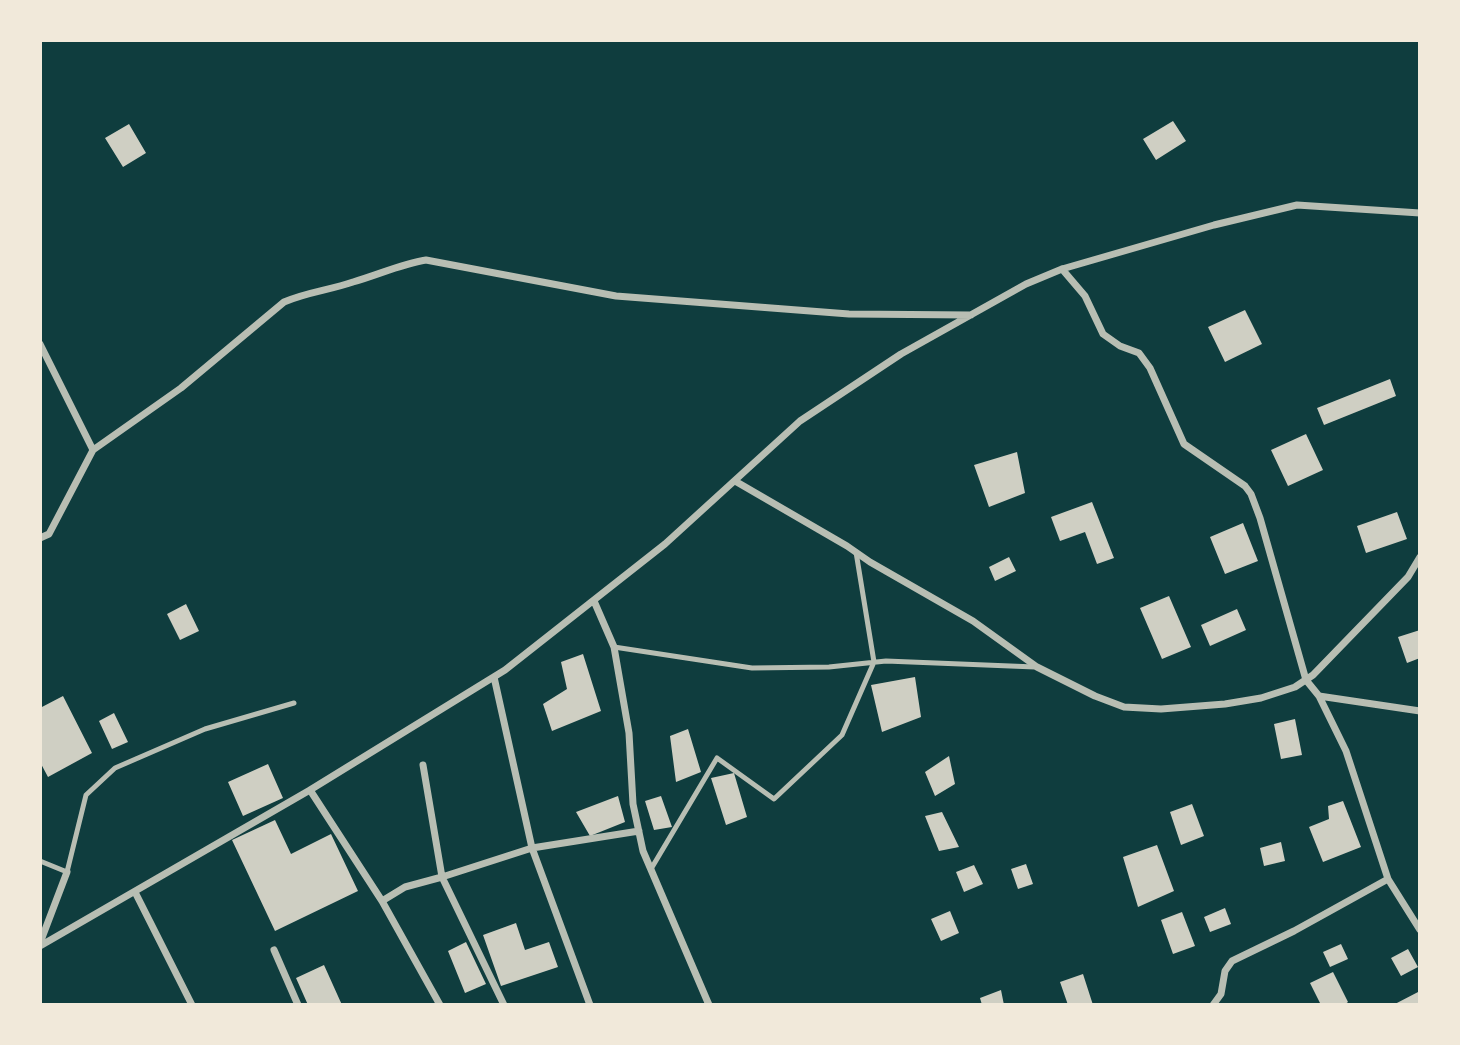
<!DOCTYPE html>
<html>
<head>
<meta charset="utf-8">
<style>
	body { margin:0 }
	#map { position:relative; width:1460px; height:1045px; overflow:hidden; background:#0f3d3e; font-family:"Public Sans",sans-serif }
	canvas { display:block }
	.frame { position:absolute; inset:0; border:42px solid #f1e9da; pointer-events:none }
</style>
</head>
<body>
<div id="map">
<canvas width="1460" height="1045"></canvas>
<div class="frame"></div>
</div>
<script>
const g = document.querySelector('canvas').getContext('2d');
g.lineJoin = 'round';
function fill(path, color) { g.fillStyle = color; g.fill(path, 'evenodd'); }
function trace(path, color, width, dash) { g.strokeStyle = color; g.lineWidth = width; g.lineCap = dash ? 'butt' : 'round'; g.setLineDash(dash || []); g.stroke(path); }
fill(new Path2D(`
	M 1173,121 L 1186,141 L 1156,160 L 1143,139 Z
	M 129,124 L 146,153 L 123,167 L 105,138 Z
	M 1245,310 L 1262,344 L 1225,362 L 1208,327 Z
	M 1390,379 L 1396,396 L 1324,425 L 1317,408 Z
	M 1306,434 L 1323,470 L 1288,486 L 1271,450 Z
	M 1017,452 L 1025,493 L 989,507 L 974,465 Z
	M 1092,502 L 1114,558 L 1097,564 L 1085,532 L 1060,541 L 1051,517 Z
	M 1397,512 L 1407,539 L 1366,553 L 1357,526 Z
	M 1243,523 L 1258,561 L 1225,574 L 1210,537 Z
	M 1009,557 L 1016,571 L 995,581 L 989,567 Z
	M 1169,596 L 1191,647 L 1162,659 L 1140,608 Z
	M 186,604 L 199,631 L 180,640 L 167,614 Z
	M 1237,609 L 1246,630 L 1210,646 L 1201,625 Z
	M 1420,630 L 1420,658 L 1407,663 L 1398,637 Z
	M 583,654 L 601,711 L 552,731 L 543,704 L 567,689 L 561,662 Z
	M 915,677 L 921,717 L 882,732 L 871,685 Z
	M 63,696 L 92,753 L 48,777 L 40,762 L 40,708 Z
	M 114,713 L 128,742 L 112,749 L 99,721 Z
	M 1295,719 L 1302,755 L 1281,759 L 1274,724 Z
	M 688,729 L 701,772 L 676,782 L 670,736 Z
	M 949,756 L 955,784 L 935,796 L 925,772 Z
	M 268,764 L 283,798 L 243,816 L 228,782 Z
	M 734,773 L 747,817 L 726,825 L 711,778 Z
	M 618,796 L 625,822 L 590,836 L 576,812 Z
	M 661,796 L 672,827 L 654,830 L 645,801 Z
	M 1343,801 L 1361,847 L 1323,862 L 1309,827 L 1329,819 L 1328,806 Z
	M 1192,804 L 1204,836 L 1181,845 L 1170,812 Z
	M 942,812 L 959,847 L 939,851 L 925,816 Z
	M 275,820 L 291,854 L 331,834 L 358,891 L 275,931 L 232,840 Z
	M 1281,842 L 1285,861 L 1264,866 L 1260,848 Z
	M 1157,845 L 1174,891 L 1138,907 L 1123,857 Z
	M 1026,864 L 1033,884 L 1018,889 L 1011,869 Z
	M 974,865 L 983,884 L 964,892 L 956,872 Z
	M 1225,908 L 1231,924 L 1210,932 L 1204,917 Z
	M 950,911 L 959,933 L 941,941 L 931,919 Z
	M 1182,912 L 1195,946 L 1173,954 L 1161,920 Z
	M 516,923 L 525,950 L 549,942 L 558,967 L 501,986 L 483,935 Z
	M 466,942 L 486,984 L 465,993 L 448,951 Z
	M 1341,944 L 1348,959 L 1330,967 L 1323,952 Z
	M 1408,949 L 1418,967 L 1401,976 L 1391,958 Z
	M 324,965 L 342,1005 L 308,1005 L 296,978 Z
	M 1333,972 L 1348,1002 L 1344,1005 L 1321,1005 L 1310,983 Z
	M 1083,974 L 1093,1005 L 1068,1005 L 1060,982 Z
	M 1001,990 L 1004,1005 L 982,1005 L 980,998 Z
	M 1420,991 L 1420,1005 L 1393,1005 Z`), '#cfcfc3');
trace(new Path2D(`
	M 614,647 L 752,668 L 829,667 L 886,661 L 1035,667
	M 40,861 L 67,872 L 86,795 L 115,768 L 205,729 L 294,703
	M 651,869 L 717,758 L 774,799 L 842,735 L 874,662 L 856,552`), '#b8beb3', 5);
trace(new Path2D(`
	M 1062,269 L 1085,296 L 1103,334 L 1120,346 L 1139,353 L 1150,368 L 1184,444 L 1245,486 L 1251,494 L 1260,518 L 1306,680 L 1319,696 L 1420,711
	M 40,344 L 93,450
	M 735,481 L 847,546 L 870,562 L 973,621 L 1037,667 L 1095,696 L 1124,707 L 1161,709 L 1225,704 L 1261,698 L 1295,687 L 1313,675 L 1408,577 L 1420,557
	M 40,538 L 49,534 L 93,450 L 181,388 L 284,302 C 307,292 330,290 353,282 C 378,275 401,264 426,260 L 616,296 L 849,314 L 971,315
	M 594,601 L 614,647 L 629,733 L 633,804 L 643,851 L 709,1005
	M 494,677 L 532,848 L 590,1005
	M 1319,696 L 1346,751 L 1388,879 L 1420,930
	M 423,765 L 442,877 L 504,1005
	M 310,790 L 382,901 L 440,1005
	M 135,892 L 192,1005
	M 382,901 L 405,887 L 442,877 L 532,848 L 639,831
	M 40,943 L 67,872
	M 40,946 L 310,790 L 505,670 L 665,544 L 800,421 L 901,354 L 1026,284 L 1062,269 L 1214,225 L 1297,205 L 1420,213
	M 274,950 L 298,1005
	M 1213,1005 L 1221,994 L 1225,971 L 1232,961 L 1294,931 L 1388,879`), '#b8beb3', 7);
</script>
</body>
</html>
